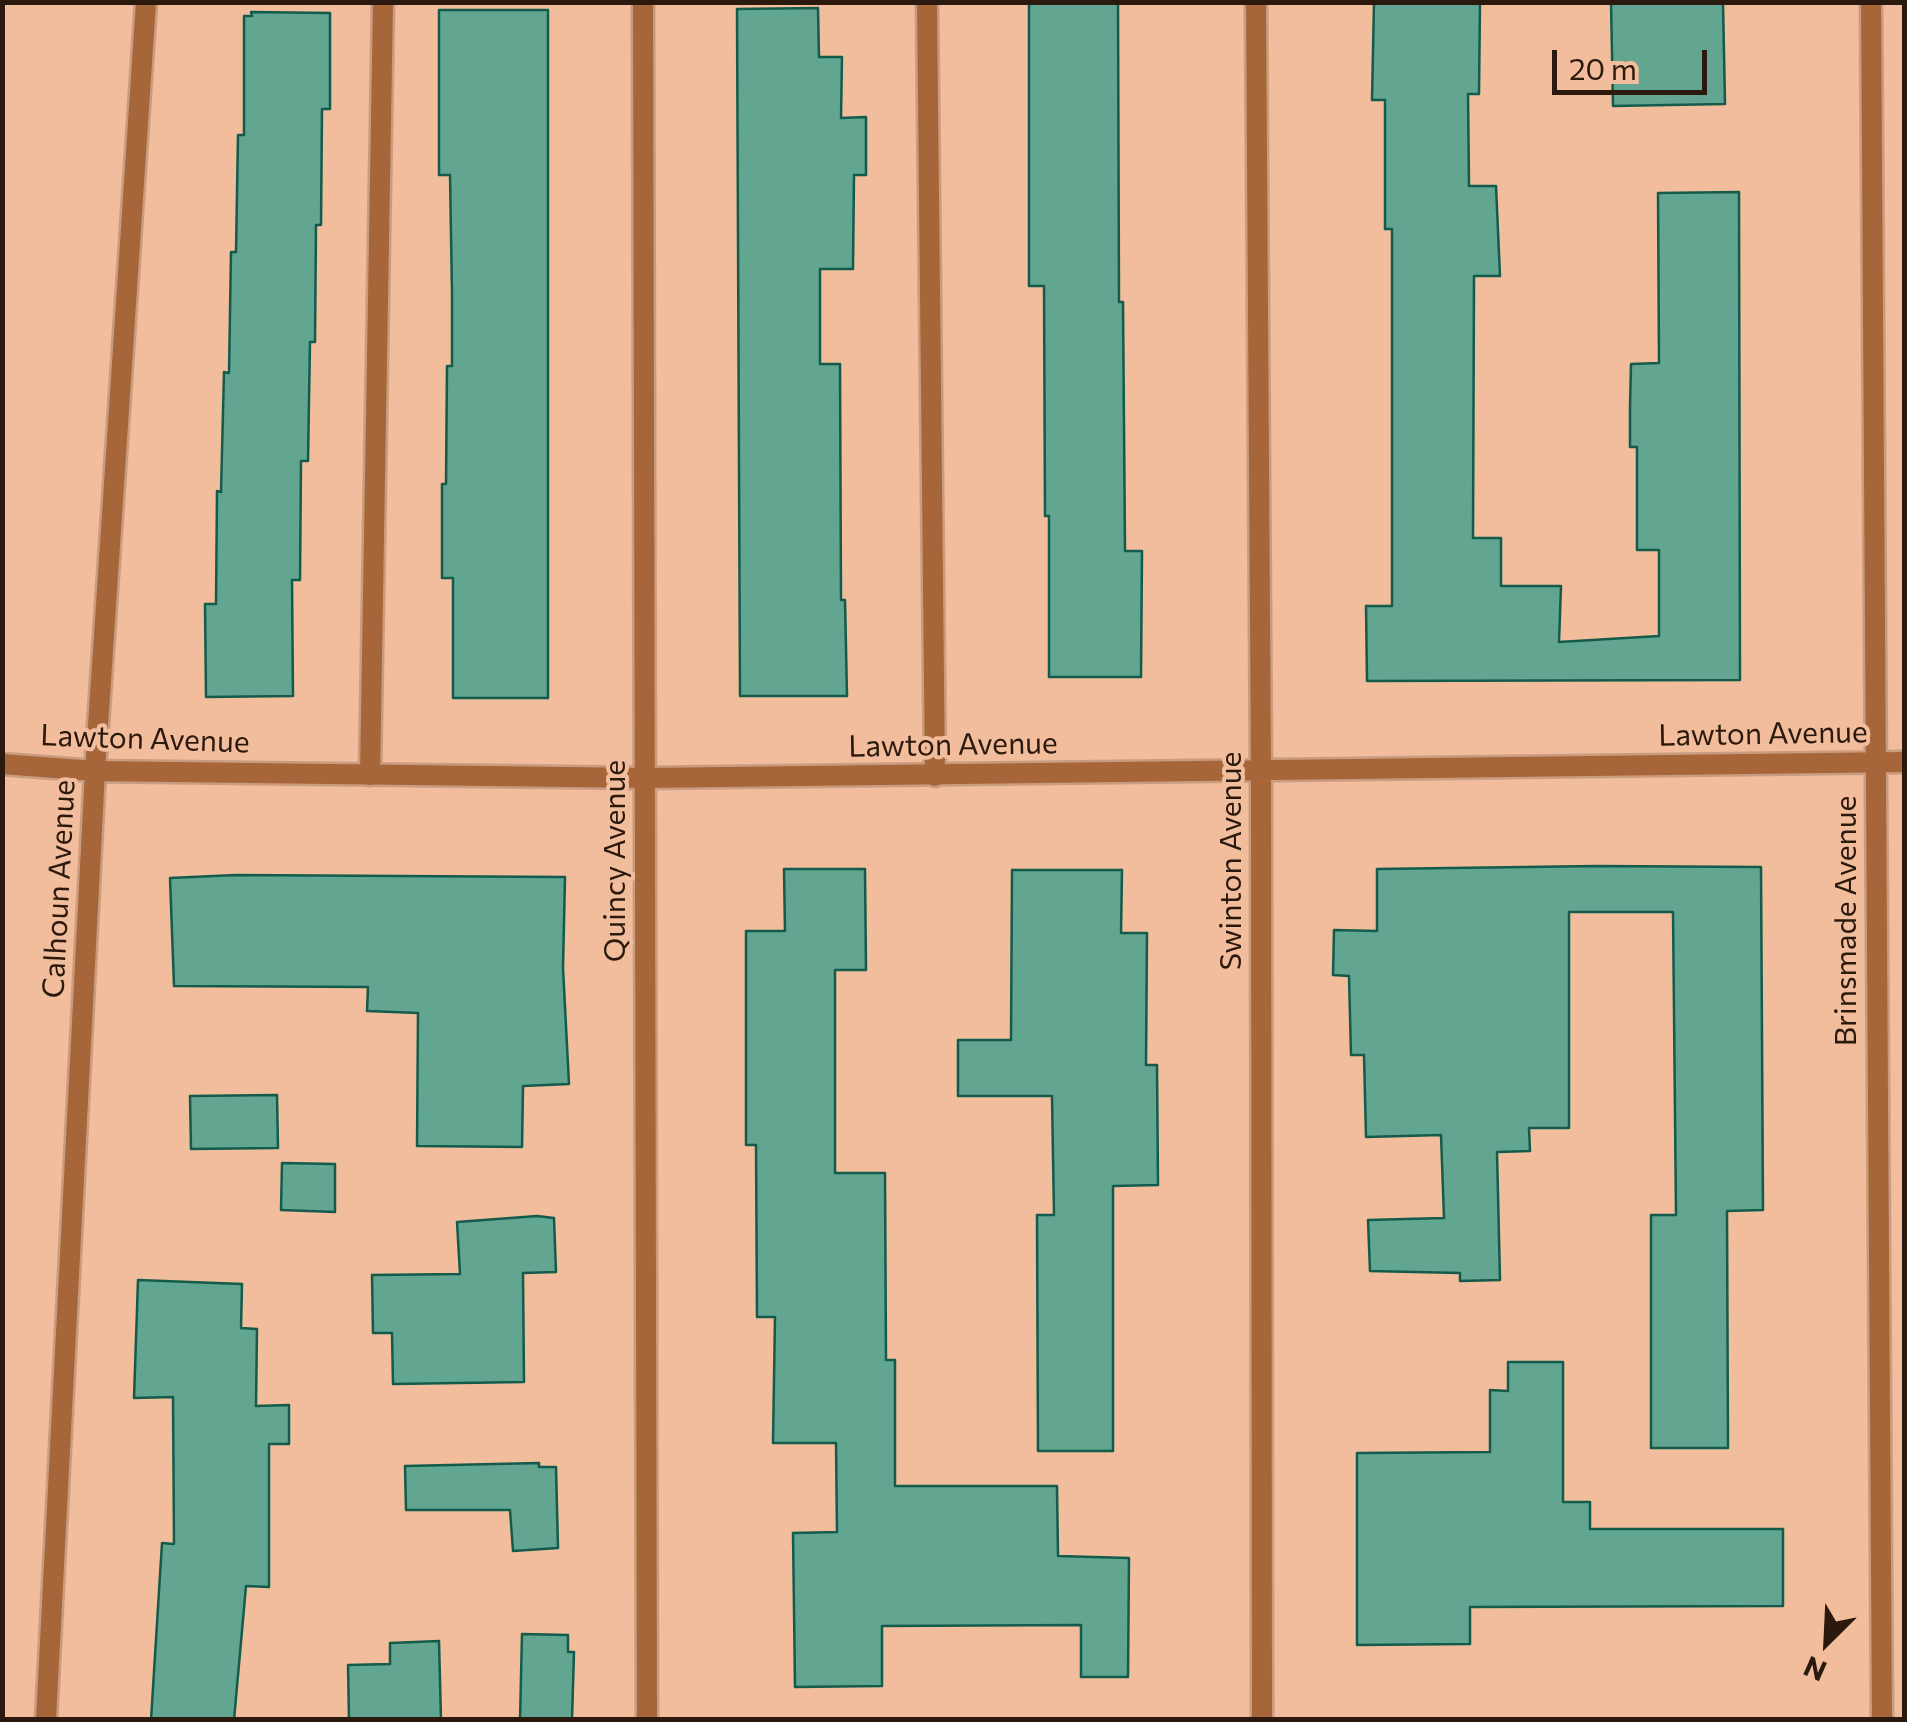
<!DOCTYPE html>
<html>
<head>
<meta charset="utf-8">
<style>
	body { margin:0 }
	#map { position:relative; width:1907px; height:1722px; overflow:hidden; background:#f1bd9c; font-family:Commissioner,sans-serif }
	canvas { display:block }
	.frame { position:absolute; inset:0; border:5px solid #2c190d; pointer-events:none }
	.north { position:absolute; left:1777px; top:1592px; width:100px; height:100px; -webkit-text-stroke:8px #f1bd9c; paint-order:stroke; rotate:204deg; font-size:28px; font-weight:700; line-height:40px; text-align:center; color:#2c190d }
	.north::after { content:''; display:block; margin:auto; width:35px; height:45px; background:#2c190d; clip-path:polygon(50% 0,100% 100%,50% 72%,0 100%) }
	.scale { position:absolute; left:1552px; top:50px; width:155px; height:45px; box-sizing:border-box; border:5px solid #2c190d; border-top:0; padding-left:12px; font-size:30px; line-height:35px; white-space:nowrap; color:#2c190d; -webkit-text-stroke:8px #f1bd9c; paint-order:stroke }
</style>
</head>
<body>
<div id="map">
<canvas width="1907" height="1722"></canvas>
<div class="frame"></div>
<div class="north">N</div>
<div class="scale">20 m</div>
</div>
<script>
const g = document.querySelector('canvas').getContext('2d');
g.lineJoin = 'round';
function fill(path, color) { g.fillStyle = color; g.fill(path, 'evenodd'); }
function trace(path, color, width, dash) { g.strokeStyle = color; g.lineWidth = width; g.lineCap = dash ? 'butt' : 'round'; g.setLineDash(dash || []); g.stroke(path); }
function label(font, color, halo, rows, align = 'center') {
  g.font = font + ' Commissioner,sans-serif'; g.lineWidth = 8; g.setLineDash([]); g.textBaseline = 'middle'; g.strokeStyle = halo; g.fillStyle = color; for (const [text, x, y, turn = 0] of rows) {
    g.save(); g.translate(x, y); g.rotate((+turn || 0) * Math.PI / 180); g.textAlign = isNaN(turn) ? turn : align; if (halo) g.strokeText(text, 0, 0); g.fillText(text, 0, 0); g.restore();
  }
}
const building = new Path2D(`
	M 1029,2 L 1118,2 L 1119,302 L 1123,302 L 1125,551 L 1142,551 L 1141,677 L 1049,677 L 1049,516 L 1045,516 L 1044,286 L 1029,286 Z
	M 1374,2 L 1480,2 L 1479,94 L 1468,94 L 1469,186 L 1496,186 L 1500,276 L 1474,276 L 1473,538 L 1501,538 L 1501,586 L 1561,586 L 1559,642 L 1659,636 L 1659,550 L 1637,550 L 1637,447 L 1630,447 L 1630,407 L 1631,364 L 1659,363 L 1658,193 L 1739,192 L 1740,680 L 1367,681 L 1366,606 L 1392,606 L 1392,229 L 1385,229 L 1385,100 L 1372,100 Z
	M 1611,2 L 1723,2 L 1725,104 L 1613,106 Z
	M 818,8 L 819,57 L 842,57 L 841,118 L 866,117 L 866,175 L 854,175 L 853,269 L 820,269 L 820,364 L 840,364 L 841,600 L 845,600 L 847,696 L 740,696 L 737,9 Z
	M 439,10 L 548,10 L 548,698 L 453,698 L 453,578 L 442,578 L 442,484 L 446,484 L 447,366 L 452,366 L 452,294 L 450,175 L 439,175 Z
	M 251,12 L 330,13 L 330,109 L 322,109 L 321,225 L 316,225 L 315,342 L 310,342 L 308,461 L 301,461 L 300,580 L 292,580 L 293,696 L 206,697 L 205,604 L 216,604 L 217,491 L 221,492 L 224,372 L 229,373 L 231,252 L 236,252 L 238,135 L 244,135 L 244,16 L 252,16 Z
	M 1597,866 L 1761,867 L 1763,1210 L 1727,1211 L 1728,1448 L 1651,1448 L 1651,1215 L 1676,1215 L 1673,912 L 1569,912 L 1569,1128 L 1529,1128 L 1530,1151 L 1497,1152 L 1500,1280 L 1460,1281 L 1460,1273 L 1370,1271 L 1368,1220 L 1444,1218 L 1441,1135 L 1366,1137 L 1364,1055 L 1351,1055 L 1349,976 L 1333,975 L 1334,930 L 1377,931 L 1377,869 Z
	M 784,869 L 865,869 L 866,970 L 835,970 L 835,1173 L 885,1173 L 886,1360 L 895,1360 L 895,1486 L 1057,1486 L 1058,1556 L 1129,1558 L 1128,1677 L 1081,1677 L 1081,1625 L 882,1626 L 882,1686 L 795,1687 L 793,1533 L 837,1532 L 836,1443 L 773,1443 L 775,1317 L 757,1317 L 756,1145 L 746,1145 L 746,931 L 785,931 Z
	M 1012,870 L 1122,870 L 1121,933 L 1147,933 L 1146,1065 L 1157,1065 L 1158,1185 L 1113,1186 L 1113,1451 L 1038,1451 L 1037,1215 L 1054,1215 L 1052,1096 L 958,1096 L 958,1040 L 1011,1040 Z
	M 236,875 L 565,877 L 563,968 L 569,1084 L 523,1086 L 522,1147 L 417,1146 L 418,1013 L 367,1011 L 368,987 L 174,986 L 170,878 Z
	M 277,1095 L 278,1148 L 191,1149 L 190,1096 Z
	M 282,1163 L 335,1164 L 335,1212 L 281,1210 Z
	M 537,1216 L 554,1218 L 556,1272 L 523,1273 L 524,1382 L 393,1384 L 392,1333 L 373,1333 L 372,1275 L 460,1274 L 457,1222 Z
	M 138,1280 L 242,1284 L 241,1328 L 257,1329 L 256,1406 L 289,1405 L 289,1444 L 269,1444 L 269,1587 L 246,1586 L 234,1720 L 151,1720 L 162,1543 L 174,1544 L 173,1397 L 134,1398 Z
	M 1508,1362 L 1563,1362 L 1563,1502 L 1590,1502 L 1590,1529 L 1783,1529 L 1783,1606 L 1470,1607 L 1470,1644 L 1357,1645 L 1357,1453 L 1490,1452 L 1490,1390 L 1508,1391 Z
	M 539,1463 L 539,1467 L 556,1467 L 558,1548 L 513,1551 L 510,1510 L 406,1510 L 405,1466 Z
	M 522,1634 L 568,1635 L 568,1652 L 574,1652 L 572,1720 L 520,1720 Z
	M 439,1641 L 441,1720 L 349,1720 L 348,1665 L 390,1664 L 390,1643 Z`);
fill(building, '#62a591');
trace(building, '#135c4b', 2.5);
const lane = new Path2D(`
	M 927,2 L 935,776
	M 370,775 L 383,2`);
const street = new Path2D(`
	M 643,2 L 647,1720
	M 1256,2 L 1261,772 L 1262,1720
	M 1871,2 L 1882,1720
	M 2,764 L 95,771 L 645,778 L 1904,762
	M 46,1720 L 95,771 L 146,2`);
trace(lane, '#ca9c7f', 25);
trace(street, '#ca9c7f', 25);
trace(lane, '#a7663a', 20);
trace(street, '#a7663a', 20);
label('30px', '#2c190d', '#f1bd9c', [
	["Lawton Avenue",1763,734,-1],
	["Lawton Avenue",145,739,2],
	["Lawton Avenue",953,745,-1],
	["Quincy Avenue",615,861,-90],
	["Swinton Avenue",1231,861,-90],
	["Calhoun Avenue",59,889,-87],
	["Brinsmade Avenue",1846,921,-90]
]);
</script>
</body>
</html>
